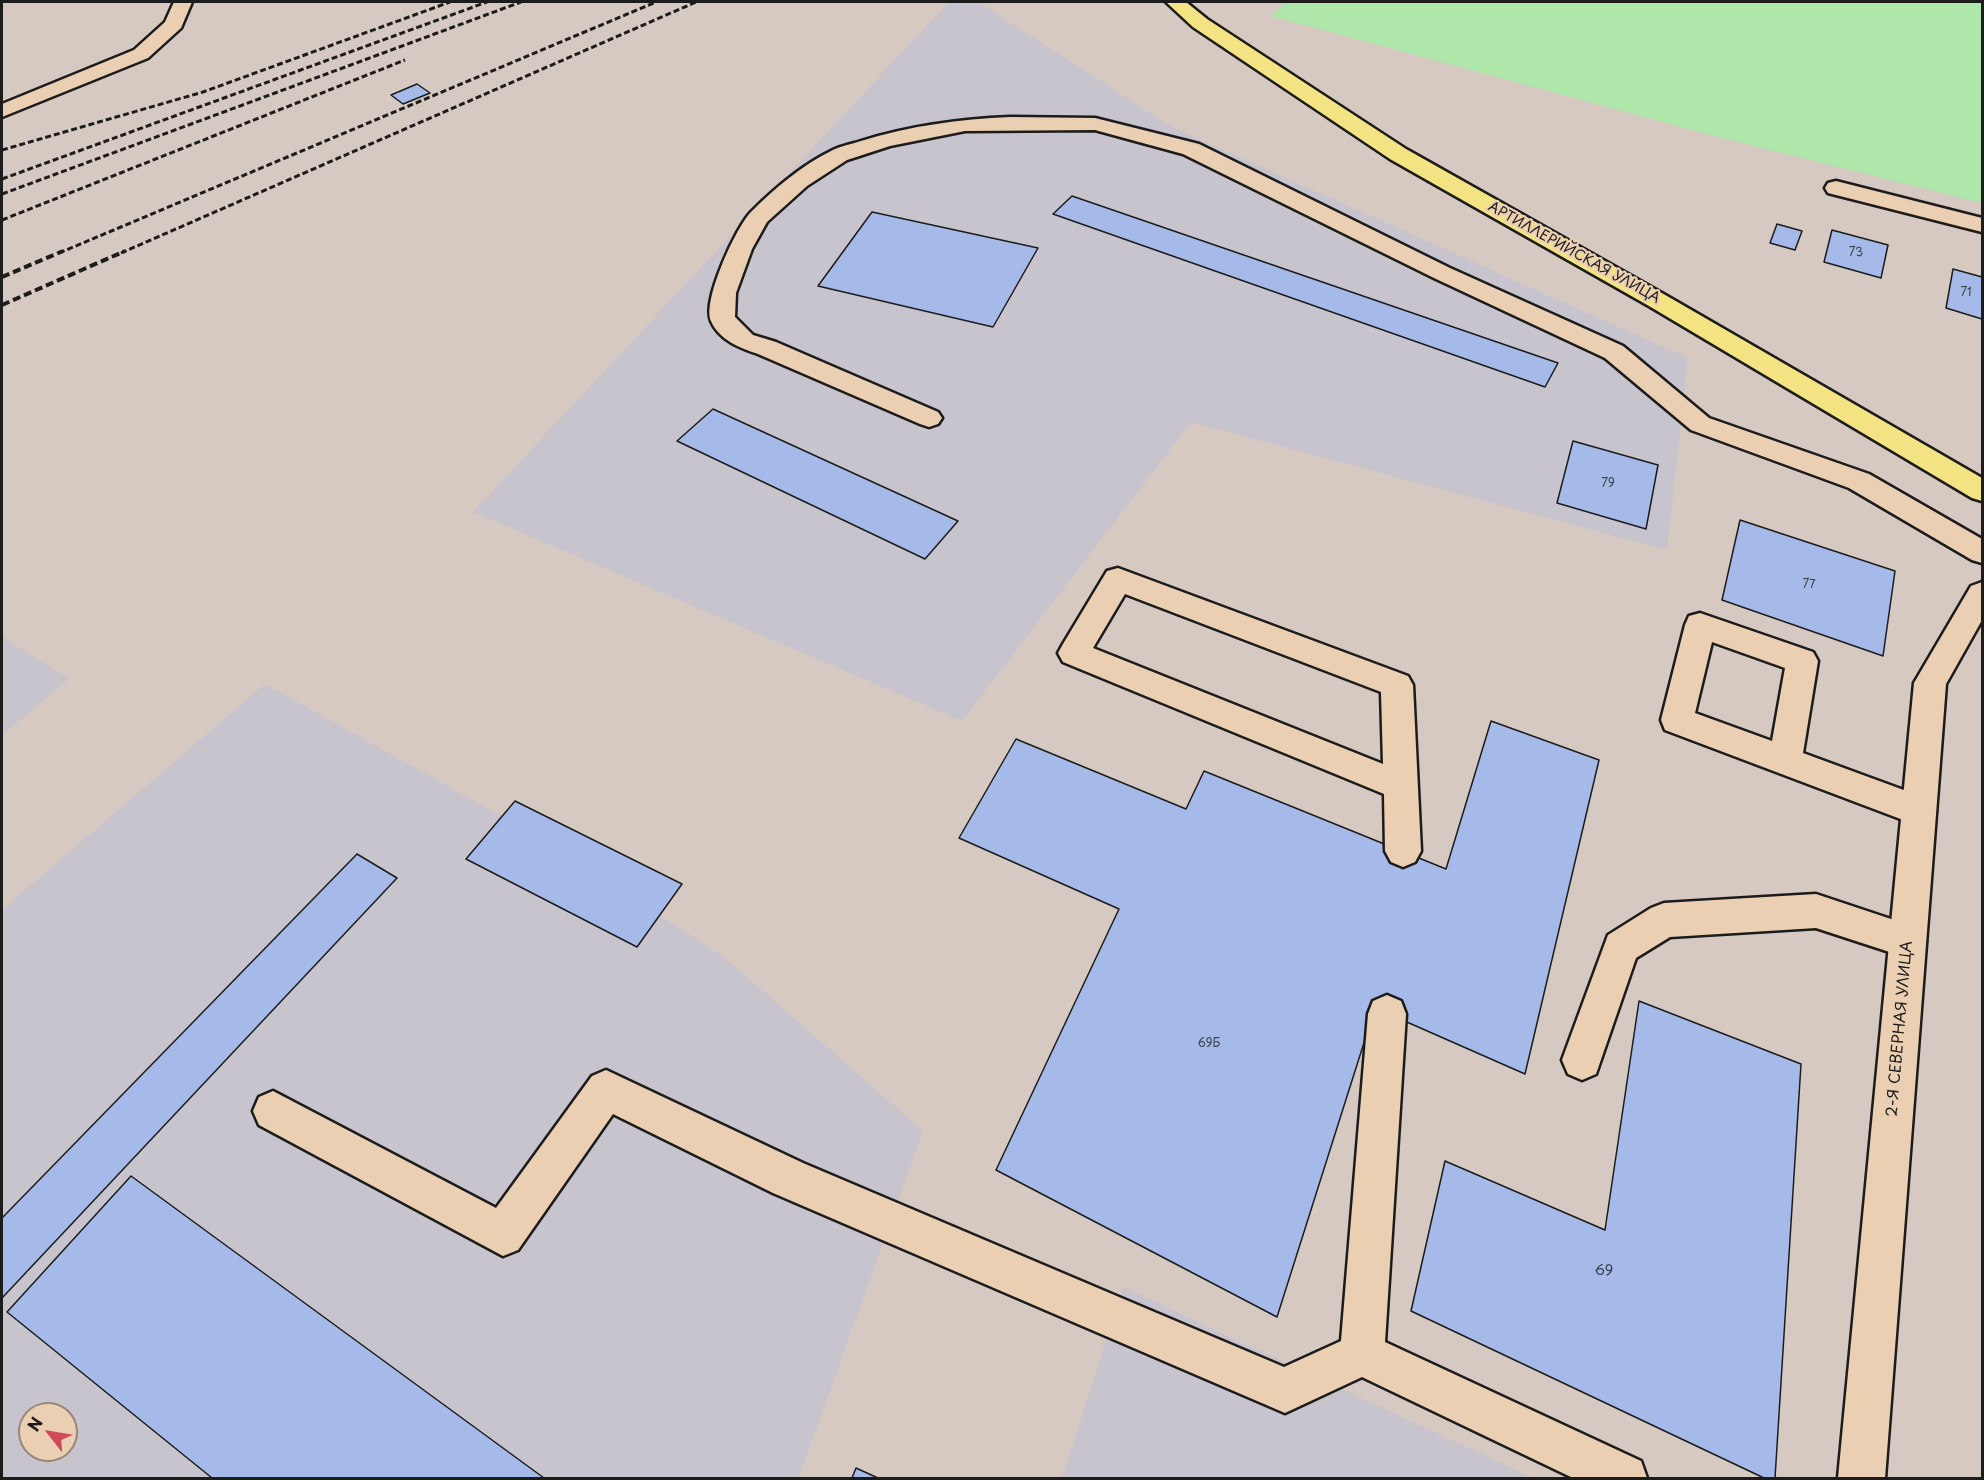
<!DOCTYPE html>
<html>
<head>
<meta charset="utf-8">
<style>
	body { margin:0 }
	#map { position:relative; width:1984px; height:1480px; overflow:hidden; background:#d6c9c2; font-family:"Playpen Sans",sans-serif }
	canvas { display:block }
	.frame { position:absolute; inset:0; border:3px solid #1c1c1c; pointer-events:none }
	.north { position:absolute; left:18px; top:1402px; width:60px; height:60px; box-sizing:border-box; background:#ebcfb2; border:2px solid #988776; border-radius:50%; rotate:301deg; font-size:16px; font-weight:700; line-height:24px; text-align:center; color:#1c1c1c }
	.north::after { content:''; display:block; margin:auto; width:21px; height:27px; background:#d1495b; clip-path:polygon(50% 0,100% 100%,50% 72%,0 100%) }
</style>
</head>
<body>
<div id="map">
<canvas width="1984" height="1480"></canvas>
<div class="frame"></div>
<div class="north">N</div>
</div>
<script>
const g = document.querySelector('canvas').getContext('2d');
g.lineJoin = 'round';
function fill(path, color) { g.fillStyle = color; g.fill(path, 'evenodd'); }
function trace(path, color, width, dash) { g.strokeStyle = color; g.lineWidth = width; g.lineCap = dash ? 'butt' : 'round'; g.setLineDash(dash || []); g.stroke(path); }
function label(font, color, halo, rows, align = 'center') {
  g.font = font + ' "Playpen Sans",sans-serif'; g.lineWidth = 4.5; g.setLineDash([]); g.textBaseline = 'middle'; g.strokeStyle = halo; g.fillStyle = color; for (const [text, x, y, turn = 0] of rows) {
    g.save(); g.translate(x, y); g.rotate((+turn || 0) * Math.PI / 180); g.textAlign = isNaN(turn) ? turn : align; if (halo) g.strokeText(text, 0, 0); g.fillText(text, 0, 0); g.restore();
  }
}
fill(new Path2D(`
	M 949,2 L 978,2 L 1172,127 L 1688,358 L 1667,550 L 1191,422 L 962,721 L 473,512 Z
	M 2,636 L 69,679 L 2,735 Z
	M 265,684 L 546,841 L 725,958 L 923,1131 L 799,1478 L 2,1478 L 2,910 ZM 30,1414 L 66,1414 L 66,1450 L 30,1450 Z
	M 1123,1287 L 1533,1478 L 1062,1478 Z`), '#c7c4cd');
fill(new Path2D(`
	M 1286,2 L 1982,2 L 1982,203 L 1726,139 L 1271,16 Z`), '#afe6aa');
const building = new Path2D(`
	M 417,84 L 430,93 L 403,104 L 391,95 Z
	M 1072,196 L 1558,363 L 1545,387 L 1053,214 Z
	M 872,212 L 1038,248 L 993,327 L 818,286 Z
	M 1777,224 L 1802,231 L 1795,250 L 1770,243 Z
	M 1832,230 L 1888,245 L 1881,278 L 1824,262 Z
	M 1953,269 L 1982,277 L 1982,319 L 1946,308 Z
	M 713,409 L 958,521 L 925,559 L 677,441 Z
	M 1573,441 L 1658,465 L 1646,529 L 1557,503 Z
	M 1740,520 L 1895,571 L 1883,656 L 1722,600 Z
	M 1491,721 L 1599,760 L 1525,1074 L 1375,1008 L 1277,1317 L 996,1170 L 1119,909 L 959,838 L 1016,739 L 1186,809 L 1204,771 L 1446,869 Z
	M 515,801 L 682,884 L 637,947 L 466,859 Z
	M 357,854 L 397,878 L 2,1298 L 2,1218 Z
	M 1639,1001 L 1801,1064 L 1775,1478 L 1764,1478 L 1411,1311 L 1445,1161 L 1605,1230 Z
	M 131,1176 L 544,1478 L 212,1478 L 7,1312 Z
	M 856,1468 L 878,1478 L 852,1478 Z`);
fill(building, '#a5bae8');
trace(building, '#1c1c1c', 1.5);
const lane = new Path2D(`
	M 174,2 L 192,2 L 181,28 L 148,58 L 2,117 L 2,104 L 134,50 L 165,22 Z
	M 1010,117 L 1095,118 L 1199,144 L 1450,268 L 1623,346 L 1709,418 L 1869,474 L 1982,539 L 1982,563 L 1972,560 L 1849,488 L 1691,430 L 1605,358 L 1434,278 L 1183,154 L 1095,130 L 965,131 L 890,146 L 847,160 L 807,186 L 767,222 L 752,249 L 736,293 L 735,317 L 753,335 L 776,342 L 938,412 L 942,418 L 938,424 L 929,427 L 920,424 L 758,354 C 740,348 719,340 711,321 C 702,301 736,227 751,212 C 774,189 802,165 831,151 C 840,146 852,144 861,141 C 909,126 960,119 1010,117 Z
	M 1118,568 L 1408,676 L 1413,685 L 1421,851 L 1415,862 L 1403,867 L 1391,862 L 1385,851 L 1384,794 L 1063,662 L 1058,653 L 1063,644 L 1107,571 ZM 1125,594 L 1381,692 L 1383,764 L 1093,648 Z
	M 1700,613 L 1813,652 L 1818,661 L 1803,753 L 1931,800 L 1936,811 L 1931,822 L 1919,826 L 1665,730 L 1661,720 L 1685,625 L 1689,616 ZM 1712,642 L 1785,668 L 1772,741 L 1695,713 Z
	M 1816,894 L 1921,929 L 1926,941 L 1921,953 L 1908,958 L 1816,928 L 1670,937 L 1636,958 L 1596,1074 L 1582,1080 L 1568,1074 L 1562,1060 L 1608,935 L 1651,908 L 1664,903 Z
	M 1387,995 L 1401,1001 L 1406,1014 L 1385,1342 L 1641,1461 L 1647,1478 L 1573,1478 L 1362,1377 L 1285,1413 L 773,1193 L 613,1114 L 518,1250 L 503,1256 L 259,1125 L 253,1111 L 259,1097 L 273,1091 L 496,1208 L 592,1076 L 606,1070 L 803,1163 L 1284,1367 L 1341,1341 L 1368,1014 L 1373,1001 Z`);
const street = new Path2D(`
	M 1836,181 L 1982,218 L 1982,232 L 1828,193 L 1825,188 L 1828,183 Z
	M 1982,582 L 1982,620 L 1946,684 L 1885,1478 L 1838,1478 L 1914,683 L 1971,586 Z`);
const primary = new Path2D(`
	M 1166,2 L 1186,2 L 1207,19 L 1406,149 L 1667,296 L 1982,478 L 1982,501 L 1972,498 L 1649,306 L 1390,159 L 1193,27 Z`);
trace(lane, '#1c1c1c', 5);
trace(street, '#1c1c1c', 5);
trace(primary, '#1c1c1c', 5);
fill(lane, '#ebcfb2');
fill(street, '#ebcfb2');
fill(primary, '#f4e382');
trace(new Path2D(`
	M 2,150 L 203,92 L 450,2
	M 2,179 L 487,2
	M 2,194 L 521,2
	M 2,220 L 405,60
	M 59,253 L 656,2
	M 121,253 L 696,2`), '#1c1c1c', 3, [6, 3]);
trace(new Path2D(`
	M 2,277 L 63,251
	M 2,305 L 125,251`), '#1c1c1c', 4, [8, 4]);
label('12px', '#3e444f', null, [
	["73",1856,253],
	["71",1966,293],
	["79",1608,484],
	["77",1809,585],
	["69Б",1209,1044]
]);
label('14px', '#1c1c1c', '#ebcfb2', [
	["АРТИЛЛЕРИЙСКАЯ УЛИЦА",1574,253,29]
]);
label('15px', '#1c1c1c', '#ebcfb2', [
	["2-Я СЕВЕРНАЯ УЛИЦА",1900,1029,-85]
]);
label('15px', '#3e444f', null, [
	["69",1604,1271]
]);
</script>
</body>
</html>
